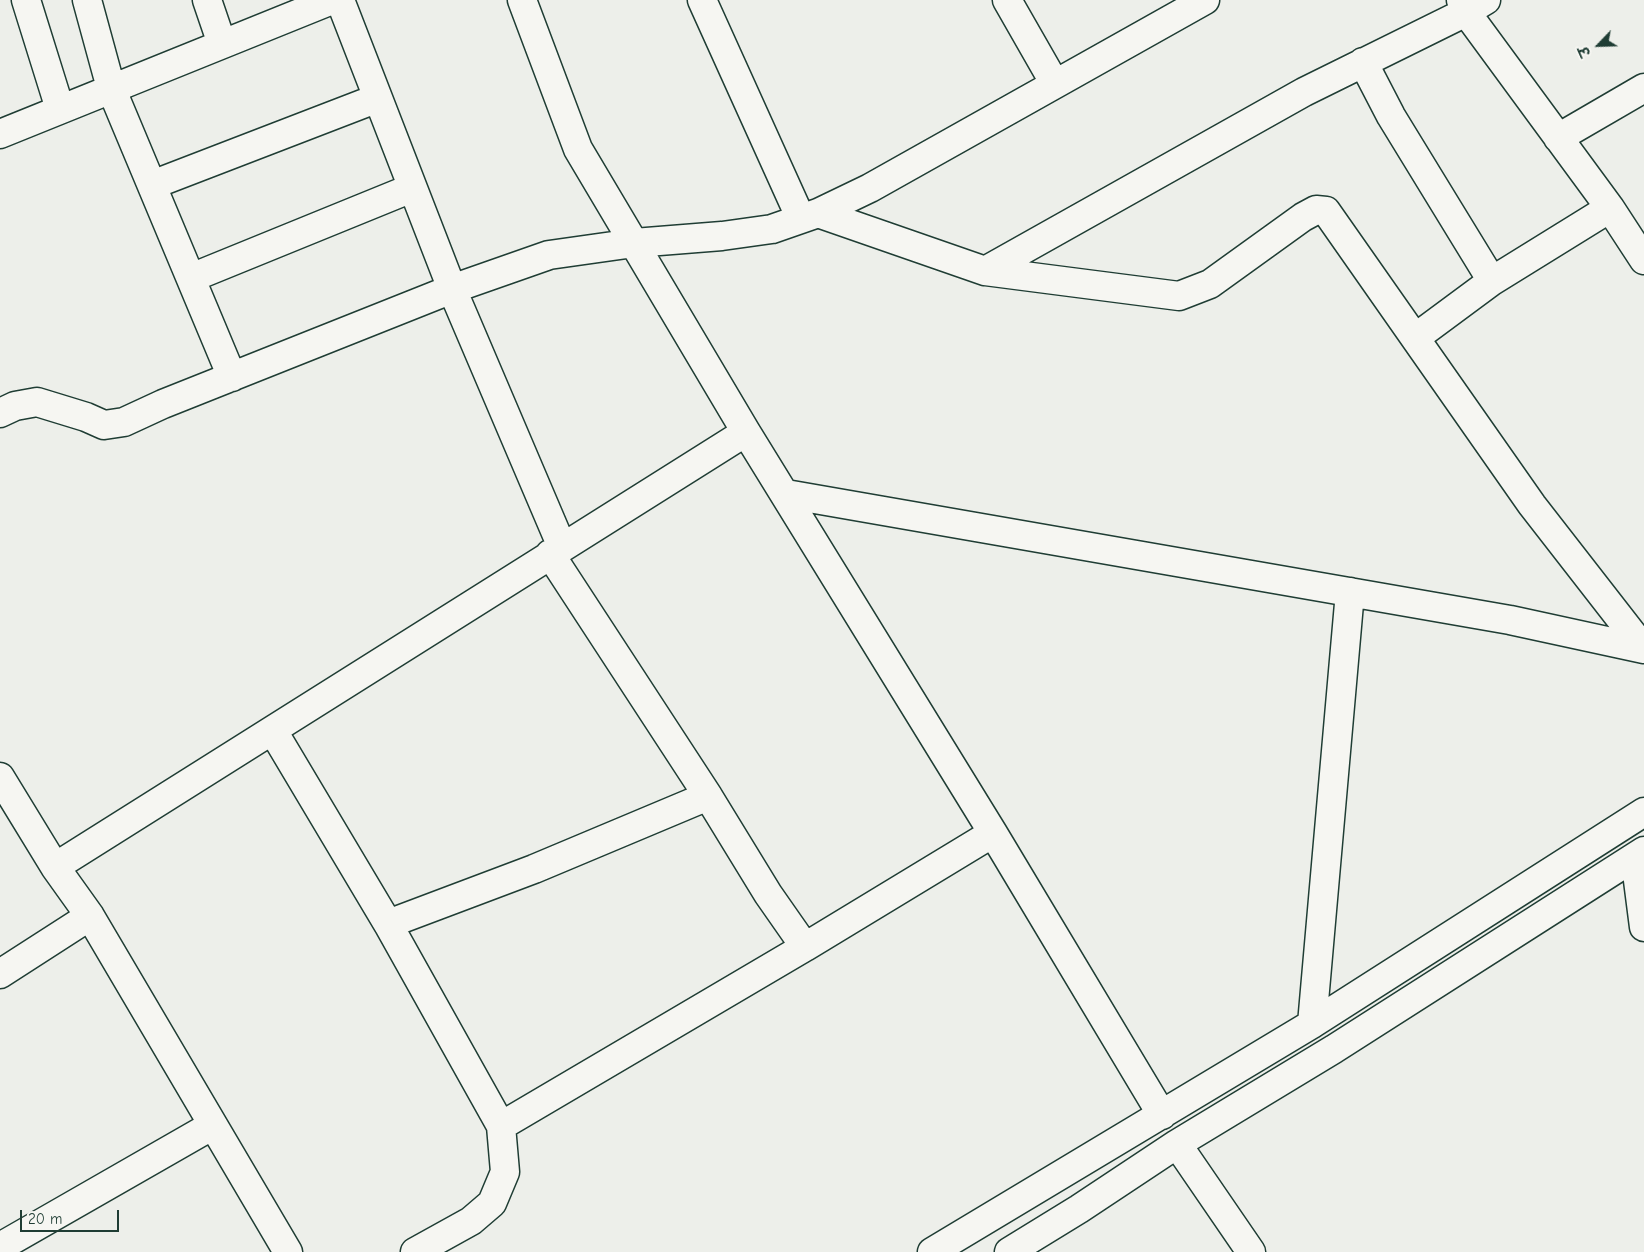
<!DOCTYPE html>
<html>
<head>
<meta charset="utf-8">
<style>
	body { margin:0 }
	#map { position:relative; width:1644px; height:1252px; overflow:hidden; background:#edefea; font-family:"Comic Neue","Playpen Sans Deva",sans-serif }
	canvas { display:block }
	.north { position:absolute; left:1574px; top:20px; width:50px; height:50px; -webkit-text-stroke:4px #f6f6f2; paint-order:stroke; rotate:246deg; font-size:14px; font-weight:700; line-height:20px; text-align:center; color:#1f3d34 }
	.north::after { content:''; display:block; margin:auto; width:18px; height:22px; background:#1f3d34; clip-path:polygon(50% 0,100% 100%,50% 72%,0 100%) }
	.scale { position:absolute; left:20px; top:1210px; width:99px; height:22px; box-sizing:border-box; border:2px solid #1f3d34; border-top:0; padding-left:6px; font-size:15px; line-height:18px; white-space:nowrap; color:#1f3d34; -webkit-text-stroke:4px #f6f6f2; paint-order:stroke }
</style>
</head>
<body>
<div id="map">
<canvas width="1644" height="1252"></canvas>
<div class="north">उ</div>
<div class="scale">20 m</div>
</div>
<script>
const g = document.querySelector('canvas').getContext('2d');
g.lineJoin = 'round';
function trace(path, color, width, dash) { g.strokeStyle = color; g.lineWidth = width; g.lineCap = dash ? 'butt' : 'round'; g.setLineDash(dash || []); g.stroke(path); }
const minor = new Path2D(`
	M 26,0 L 60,109
	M 87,0 L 111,88 L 232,377
	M 207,0 L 222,44
	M 340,0 L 452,289 L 562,547
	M 522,0 L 578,149 L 746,432 L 993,833 L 1162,1115
	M 702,0 L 801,219
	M 1007,0 L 1055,84
	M 1461,0 L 1466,12 L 1610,208 L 1644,260
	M 1363,62 L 1391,116 L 1492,281
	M 0,134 L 332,0
	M 1558,138 L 1644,88
	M 152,185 L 378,98
	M 818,213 L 985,271 L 1179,296 L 1210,284 L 1303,217 L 1316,210 L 1326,211 L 1532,505 L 1644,649
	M 985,271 L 1304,92 L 1466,12 L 1486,0
	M 191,278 L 412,188
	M 1415,338 L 1492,281 L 1610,208
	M 0,413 L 15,406 L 37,402 L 86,417 L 104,425 L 124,422 L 163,404 L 452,289 L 549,255 L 634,243 L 722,236 L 772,229 L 818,213 L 870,188 L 1205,0
	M 786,494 L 1510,620 L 1644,649
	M 273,731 L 388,924 L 501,1126 L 505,1172 L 492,1203 L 471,1221 L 415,1252
	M 0,777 L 55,867 L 90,916 L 288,1252
	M 708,796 L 768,894 L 805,947 L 993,833
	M 1635,857 L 1644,927
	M 55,867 L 746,432
	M 388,924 L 534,869 L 708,796 L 550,554
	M 0,974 L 90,916
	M 1312,1024 L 1350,592
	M 501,1126 L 805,947
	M 1177,1144 L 1251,1252
	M 0,1247 L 213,1125
	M 932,1252 L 1312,1024 L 1644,812
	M 1009,1252 L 1079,1209 L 1177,1144 L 1334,1049 L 1644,851`);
trace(minor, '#1f3d34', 31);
trace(minor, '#f6f6f2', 28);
</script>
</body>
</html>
